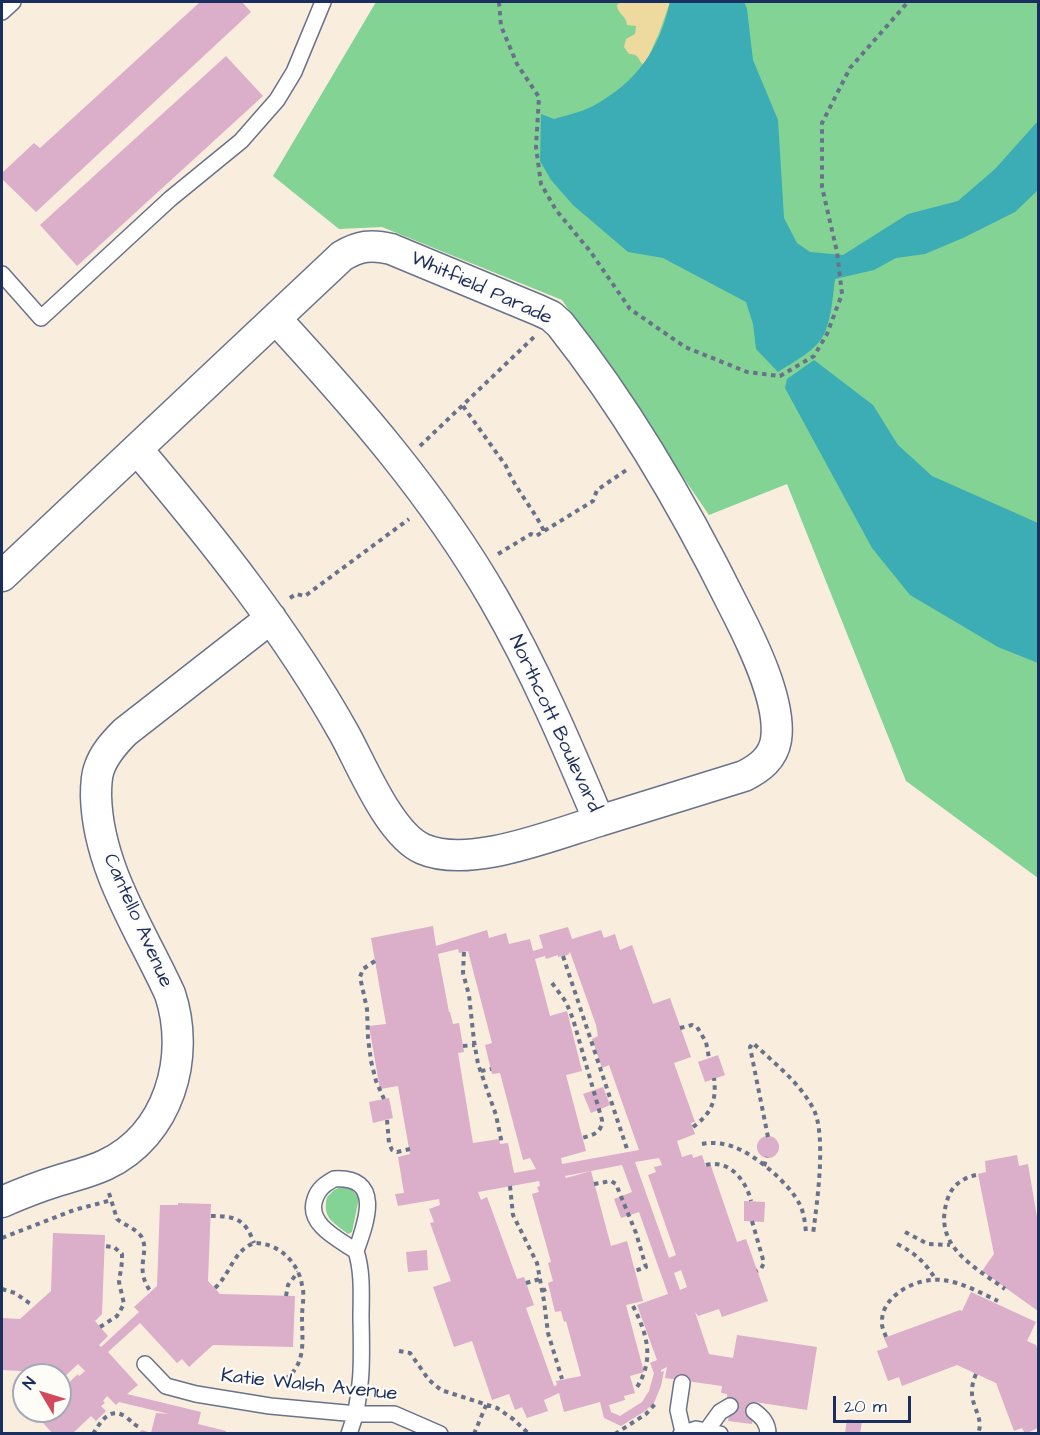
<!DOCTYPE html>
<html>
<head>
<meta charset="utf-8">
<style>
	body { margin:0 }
	#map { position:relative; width:1040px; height:1435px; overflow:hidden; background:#f9edde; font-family:"Architects Daughter",sans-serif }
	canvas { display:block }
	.frame { position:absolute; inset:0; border:3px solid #1b2f5e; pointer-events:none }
	.north { position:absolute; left:12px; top:1363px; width:60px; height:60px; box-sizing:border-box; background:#fdfcf7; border:2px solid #a3aaba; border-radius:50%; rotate:308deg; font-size:16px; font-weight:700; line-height:24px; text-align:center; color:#1b2f5e }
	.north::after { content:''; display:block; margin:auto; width:21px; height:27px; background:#d1495b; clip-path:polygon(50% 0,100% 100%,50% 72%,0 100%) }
	.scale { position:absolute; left:833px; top:1396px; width:78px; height:27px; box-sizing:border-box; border:3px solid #1b2f5e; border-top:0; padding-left:8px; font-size:18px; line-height:21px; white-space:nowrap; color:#1b2f5e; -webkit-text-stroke:4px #fdfcf7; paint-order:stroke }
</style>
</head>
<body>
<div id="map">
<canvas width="1040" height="1435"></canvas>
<div class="frame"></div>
<div class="north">N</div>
<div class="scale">20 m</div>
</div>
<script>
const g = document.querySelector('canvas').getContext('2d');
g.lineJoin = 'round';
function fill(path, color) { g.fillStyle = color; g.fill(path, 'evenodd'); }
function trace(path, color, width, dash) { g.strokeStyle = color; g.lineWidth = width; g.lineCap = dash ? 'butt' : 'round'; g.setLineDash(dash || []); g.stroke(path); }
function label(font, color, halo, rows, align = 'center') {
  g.font = font + ' "Architects Daughter",sans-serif'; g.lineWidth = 4.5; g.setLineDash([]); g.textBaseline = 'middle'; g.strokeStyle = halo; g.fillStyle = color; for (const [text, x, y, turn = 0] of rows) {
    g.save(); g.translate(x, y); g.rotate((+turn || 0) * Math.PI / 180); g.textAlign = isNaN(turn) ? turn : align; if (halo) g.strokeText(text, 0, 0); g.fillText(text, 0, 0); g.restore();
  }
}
fill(new Path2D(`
	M 376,2 L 1038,2 L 1038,878 L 906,781 L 787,484 L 709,515 L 562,300 L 382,227 L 339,229 L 273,176 Z
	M 341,1187 L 351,1189 L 359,1198 L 352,1232 L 348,1234 C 333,1222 322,1218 327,1197 L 334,1190 Z`), '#82d394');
fill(new Path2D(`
	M 620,2 L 670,2 L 659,33 L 646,62 L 642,64 C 638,58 638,54 629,54 L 624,47 L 626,39 L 635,34 L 636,26 L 627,25 C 627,16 617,14 617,5 Z`), '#eeda9e');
fill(new Path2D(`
	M 670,2 L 744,2 L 747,9 L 753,60 L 778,120 L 784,218 L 797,243 L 810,252 L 843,255 L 908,214 L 958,201 L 995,169 L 1038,121 L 1038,190 L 1015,212 L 963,238 L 925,254 L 896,258 L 874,270 L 835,279 C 833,295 831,323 823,336 C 814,352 793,362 778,372 L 756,349 L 753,324 L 746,302 L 663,258 L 628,252 L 573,205 L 551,180 L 540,161 L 541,114 L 554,119 C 567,115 582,112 593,106 C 637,82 659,50 670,2 Z
	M 814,360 L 873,405 L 898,445 L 932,476 L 1038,523 L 1038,663 L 998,647 L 910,595 L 872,548 L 785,388 L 787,379 Z`), '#3cadb4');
fill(new Path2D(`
	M 200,2 L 242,2 L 251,12 L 36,212 L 2,179 L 2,173 L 34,143 L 40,148 Z
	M 226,56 L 263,96 L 77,266 L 40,225 Z
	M 433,926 L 436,946 L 487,930 L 489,938 L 506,933 L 509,944 L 530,939 L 533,951 L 543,948 L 539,935 L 568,927 L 572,939 L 601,930 L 604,938 L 615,934 L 620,950 L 632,945 L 653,1004 L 670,998 L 691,1057 L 674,1063 L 695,1122 L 691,1123 L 695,1134 L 677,1141 L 682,1157 L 692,1154 L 693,1158 L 702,1155 L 706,1167 L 711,1166 L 737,1242 L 746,1239 L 768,1301 L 722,1317 L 719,1309 L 698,1316 L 695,1312 L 709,1354 L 733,1358 L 737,1335 L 817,1347 L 807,1410 L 755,1402 L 752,1424 L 728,1421 L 732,1398 L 727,1397 L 727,1394 L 721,1393 L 722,1386 L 665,1378 L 667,1367 L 661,1370 L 661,1372 L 664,1371 L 661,1386 L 654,1403 L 645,1411 L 621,1426 L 604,1418 L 600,1402 L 564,1412 L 559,1393 L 544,1400 L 548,1411 L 527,1418 L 522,1407 L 515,1410 L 509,1394 L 492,1400 L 472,1341 L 454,1347 L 433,1287 L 451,1281 L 430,1223 L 434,1222 L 429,1209 L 440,1205 L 439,1199 L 398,1206 L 395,1194 L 404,1193 L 398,1157 L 410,1154 L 398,1086 L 380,1089 L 369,1026 L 386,1024 L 371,938 ZM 458,949 L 459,953 L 468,951 L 492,1043 L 485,1045 L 492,1074 L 500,1073 L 523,1160 L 530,1158 L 536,1169 L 514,1173 L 508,1143 L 500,1144 L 499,1139 L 473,1143 L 458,1053 L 464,1052 L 459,1023 L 453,1024 L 450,1012 L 449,1012 L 438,954 ZM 570,952 L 596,1025 L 598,1036 L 592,1039 L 602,1068 L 609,1065 L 639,1150 L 562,1164 L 561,1158 L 586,1151 L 566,1075 L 582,1071 L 567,1011 L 550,1016 L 535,959 L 545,956 L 546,959 L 558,955 L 558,957 L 568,955 ZM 659,1158 L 662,1165 L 654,1167 L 656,1172 L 648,1175 L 676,1255 L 669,1258 L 635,1162 ZM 622,1165 L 632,1192 L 614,1199 L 621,1218 L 639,1212 L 668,1294 L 637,1305 L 657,1360 L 650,1363 L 654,1373 L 649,1391 L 642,1402 L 620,1416 L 611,1412 L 609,1405 L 625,1400 L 624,1396 L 635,1393 L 630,1376 L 644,1372 L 626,1305 L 643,1301 L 627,1241 L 611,1246 L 591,1171 L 566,1178 L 565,1176 ZM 539,1181 L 540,1186 L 537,1187 L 539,1192 L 532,1194 L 551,1262 L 548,1263 L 553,1281 L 548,1283 L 555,1312 L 561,1311 L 564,1322 L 566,1321 L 581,1376 L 556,1381 L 557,1385 L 554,1386 L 526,1308 L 534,1305 L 524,1277 L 517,1279 L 487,1197 L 481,1200 L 478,1192 ZM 681,1270 L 687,1287 L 680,1290 L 674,1273 Z
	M 718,1055 L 725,1075 L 705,1082 L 698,1062 Z
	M 603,1087 L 610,1105 L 591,1113 L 583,1094 Z
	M 389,1098 L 393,1118 L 373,1123 L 369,1102 Z
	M757 1147a11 11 0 1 1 22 0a11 11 0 1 1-22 0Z
	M 1017,1155 L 1019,1166 L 1028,1164 L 1038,1223 L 1038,1311 L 982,1271 L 994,1254 L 978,1174 L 986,1172 L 985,1161 Z
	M 744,1201 L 765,1202 L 764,1222 L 744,1221 Z
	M 178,1203 L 211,1204 L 208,1281 L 220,1294 L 295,1296 L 293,1347 L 213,1345 L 189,1367 L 182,1359 L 177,1363 L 140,1323 L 108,1352 L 138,1385 L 127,1394 L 201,1412 L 198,1424 L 226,1431 L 225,1434 L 137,1434 L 142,1430 L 151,1433 L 156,1413 L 169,1414 L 119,1402 L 116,1405 L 107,1396 L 103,1401 L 105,1403 L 101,1406 L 106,1411 L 96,1421 L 91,1416 L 72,1434 L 53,1434 L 35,1414 L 38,1411 L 60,1411 L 60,1391 L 78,1374 L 79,1376 L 85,1371 L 78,1364 L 60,1381 L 60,1375 L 47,1375 L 42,1370 L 40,1372 L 2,1370 L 2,1318 L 20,1319 L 51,1291 L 53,1233 L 105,1235 L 102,1314 L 95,1321 L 108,1336 L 99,1345 L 101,1347 L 139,1312 L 134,1307 L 157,1286 L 160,1205 L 178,1205 Z
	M 427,1250 L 428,1270 L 408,1272 L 406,1252 Z
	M 971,1292 L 1036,1322 L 1027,1341 L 1036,1345 L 1038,1351 L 1038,1428 L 1025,1434 L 1022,1428 L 1014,1431 L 996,1383 L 957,1365 L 902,1386 L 899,1377 L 888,1381 L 877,1351 L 888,1347 L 884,1338 L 960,1310 L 962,1311 Z
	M 847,1419 L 862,1421 L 860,1434 L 845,1434 Z`), '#dbaeca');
const service = new Path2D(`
	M 2,12 L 13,2
	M 2,274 L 41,318 L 170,199 L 241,141 L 277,100 L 294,72 L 323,2
	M 334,1179 C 384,1176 366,1223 356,1251 C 338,1239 306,1224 315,1199 C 318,1189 325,1184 334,1179 Z
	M 145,1364 L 166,1386 L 196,1394 L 270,1406 L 357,1414 L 394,1414 L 440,1434
	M 682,1383 L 678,1410 L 683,1432
	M 754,1411 C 762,1417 768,1423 768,1434
	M 707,1430 L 720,1412 L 730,1406
	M 349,1434 C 363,1397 362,1358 361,1319 C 361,1296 363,1273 356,1251
	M 681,1434 L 696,1429 L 720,1434`);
const minor = new Path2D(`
	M 137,449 C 213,539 287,631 345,735 C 362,766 390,835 423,849 C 470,869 552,835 599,821 C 567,745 535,670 494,599 C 434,495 357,407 276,319
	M 2,576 L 342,256 C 359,246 371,244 391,249 L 538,310 L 551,316 L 560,324 C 629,411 685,508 734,607 C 751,640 782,702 776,740 C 773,758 760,768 744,776 L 599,821
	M 2,1202 C 20,1194 38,1187 57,1181 C 73,1176 90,1172 105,1165 C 169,1135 191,1057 170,994 C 141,930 98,869 96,796 C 96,788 96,777 99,769 C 104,754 114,743 125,732 L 271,618`);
trace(service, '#69728b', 18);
trace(minor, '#69728b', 33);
trace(new Path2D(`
	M 499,2 L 501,26 L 517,64 L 539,97 L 536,147 L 541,184 L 556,210 L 590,251 L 630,309 L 685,347 L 747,372 L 780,376 L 814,356 L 827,334 L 842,294 L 837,252 L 822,187 L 822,123 L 850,68 L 908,2
	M 463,406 L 506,466 C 515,489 533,508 544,531
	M 420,446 L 534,337
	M 498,554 L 531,534 L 536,536 L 593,501 L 597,490 L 628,469
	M 290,598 L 296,594 L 305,596 L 409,519
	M 464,952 L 463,973 L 469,995 L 474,1041 L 478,1064 L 496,1115 L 502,1144
	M 563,956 L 628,1152
	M 375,961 L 363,969 L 360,977 L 367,1009 L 368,1038 L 371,1061 L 376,1081 L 384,1099
	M 552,983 L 566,1002 L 573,1019 L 602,1120 C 602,1133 593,1135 582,1138
	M 680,1028 L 692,1025 L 697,1027 L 706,1042 L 709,1058
	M 463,1046 L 475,1045
	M 481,1071 L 491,1069
	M 387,1120 L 389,1143 L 392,1150 L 397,1152 L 410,1149
	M 693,1127 C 711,1114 717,1101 714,1078
	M 768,1137 L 750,1047 L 753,1043 C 774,1063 799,1082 813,1108 C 827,1134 817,1203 813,1234
	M 702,1144 C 713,1142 723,1143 734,1147 C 756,1155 790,1184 800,1205 C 804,1213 805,1223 806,1232
	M 706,1165 C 729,1159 746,1180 751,1201
	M 764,1166 L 767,1157
	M 976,1175 C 962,1178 951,1186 947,1201 C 933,1246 973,1266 1005,1289
	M 594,1184 L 611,1181 L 616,1184 L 618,1189 L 636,1233 L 646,1267 L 635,1271
	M 510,1186 L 513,1215 L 537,1263 L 544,1301 L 548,1333 L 562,1379
	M 109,1193 L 117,1219 C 124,1225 135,1228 141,1236 C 151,1252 133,1268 151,1292
	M 211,1216 C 236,1216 245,1219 254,1243
	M 752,1221 L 764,1263 L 761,1269 L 757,1271
	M 905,1232 L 928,1244 L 950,1245
	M 2,1238 L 74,1210 L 112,1200
	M 897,1244 C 915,1253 925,1262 936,1280
	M 526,1283 L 540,1279
	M 215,1288 C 231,1273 233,1251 254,1243 C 279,1243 298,1262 302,1285 C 305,1295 302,1307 302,1317 C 302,1341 307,1364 284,1380
	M 2,1289 L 15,1293 L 32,1305
	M 542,1291 L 549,1288
	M 286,1296 L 288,1285 L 298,1272
	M 633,1306 C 648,1336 655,1361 635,1390
	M 100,1327 L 117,1316 L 124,1304 L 119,1282 L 122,1262 L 122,1254 L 114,1247 L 104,1246
	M 886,1337 C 884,1331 881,1326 882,1320 C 883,1294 919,1277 942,1280 C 961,1282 981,1293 998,1301
	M 399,1351 L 410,1353 L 429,1380 L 441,1390 L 497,1408 L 513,1419 L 529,1434
	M 976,1374 C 963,1404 986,1413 978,1434
	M 93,1434 C 101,1421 110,1406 126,1417 C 132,1422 135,1426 142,1428
	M 474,1434 L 487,1403
	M 615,1434 L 646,1414 L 657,1402`), '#69728b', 4, [4.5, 4.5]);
trace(service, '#fff', 15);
trace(minor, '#fff', 30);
label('20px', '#1b2f5e', '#fdfcf7', [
	["Whitfield Parade",481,289,24],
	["Northcott Boulevard",554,724,65],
	["Cantello Avenue",137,921,66],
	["Katie Walsh Avenue",309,1386,6]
]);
</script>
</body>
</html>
